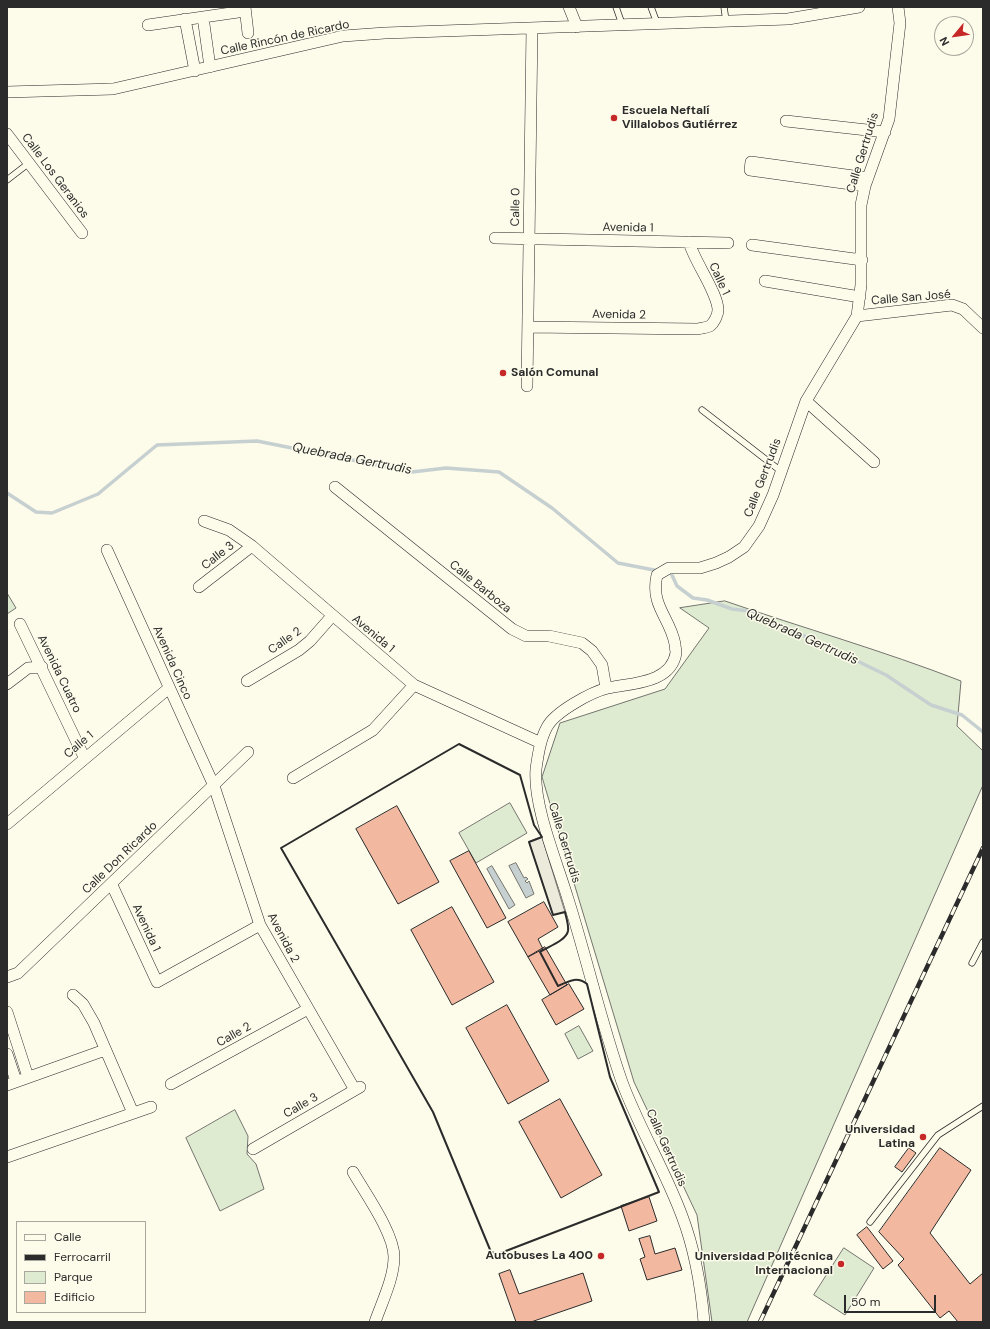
<!DOCTYPE html>
<html>
<head>
<meta charset="utf-8">
<style>
	body { margin:0 }
	#map { position:relative; width:990px; height:1329px; overflow:hidden; background:#fdfbea; font-family:"DM Sans",sans-serif }
	canvas { display:block }
	.frame { position:absolute; inset:0; border:8px solid #2b2b2b; pointer-events:none }
	.legend { position:absolute; left:16px; top:1221px; width:130px; height:92px; box-sizing:border-box; background:#fdfbea; border:1px solid #a9a89e; margin:0; padding:5px 7px; list-style:none; font-size:12px; color:#2b2b2b }
	.legend li { display:flex; align-items:center; gap:8px; height:20px }
	.legend b { width:20px; border:1px solid #a9a89e }
	.north { position:absolute; left:934px; top:16px; width:40px; height:40px; box-sizing:border-box; background:#fdfbea; border:1px solid #a9a89e; border-radius:50%; rotate:241deg; font-size:11px; font-weight:700; line-height:16px; text-align:center; color:#2b2b2b }
	.north::after { content:''; display:block; margin:auto; width:14px; height:18px; background:#c62828; clip-path:polygon(50% 0,100% 100%,50% 72%,0 100%) }
	.scale { position:absolute; left:844px; top:1295px; width:92px; height:18px; box-sizing:border-box; border:2px solid #2b2b2b; border-top:0; padding-left:5px; font-size:12px; line-height:14px; white-space:nowrap; color:#2b2b2b; -webkit-text-stroke:3px #fdfbea; paint-order:stroke }
</style>
</head>
<body>
<div id="map">
<canvas width="990" height="1329"></canvas>
<div class="frame"></div>
<ul class="legend">
<li><b style="height:5px;background:#fdfbea"></b>Calle</li>
<li><b style="height:5px;background:#2b2b2b"></b>Ferrocarril</li>
<li><b style="height:11px;background:#deebd1"></b>Parque</li>
<li><b style="height:11px;background:#f2b8a0"></b>Edificio</li>
</ul>
<div class="north">N</div>
<div class="scale">50 m</div>
</div>
<script>
const g = document.querySelector('canvas').getContext('2d');
g.lineJoin = 'round';
function fill(path, color) { g.fillStyle = color; g.fill(path, 'evenodd'); }
function trace(path, color, width, dash) { g.strokeStyle = color; g.lineWidth = width; g.lineCap = dash ? 'butt' : 'round'; g.setLineDash(dash || []); g.stroke(path); }
function label(font, color, halo, rows, align = 'center') {
  g.font = font + ' "DM Sans",sans-serif'; g.lineWidth = 3; g.setLineDash([]); g.textBaseline = 'middle'; g.strokeStyle = halo; g.fillStyle = color; for (const [text, x, y, turn = 0] of rows) {
    g.save(); g.translate(x, y); g.rotate((+turn || 0) * Math.PI / 180); g.textAlign = isNaN(turn) ? turn : align; if (halo) g.strokeText(text, 0, 0); g.fillText(text, 0, 0); g.restore();
  }
}
const green = new Path2D(`
	M 7,593 L 16,608 L 7,614 Z
	M 725,601 C 803,628 884,651 961,681 L 957,726 L 983,751 L 983,785 L 747,1322 L 712,1322 L 697,1215 L 634,1082 L 542,777 L 560,723 L 665,689 L 709,628 L 680,608 Z
	M 510,803 L 527,833 L 476,863 L 459,833 Z
	M 579,1026 L 593,1051 L 578,1059 L 565,1034 Z
	M 235,1110 L 248,1136 L 247,1154 L 256,1164 L 264,1189 L 220,1211 L 186,1138 Z
	M 844,1248 L 874,1268 L 845,1315 L 814,1295 Z`);
fill(green, '#deebd1');
trace(green, '#74746e', 1);
const parking = new Path2D(`
	M 542,837 L 565,912 L 553,915 L 529,842 Z`);
fill(parking, '#eceadb');
trace(parking, '#74746e', 1);
const water = new Path2D(`
	M 516,863 L 524,878 L 526,877 L 528,879 L 525,881 L 527,883 L 529,881 L 534,894 L 526,898 L 509,866 Z
	M 492,866 L 515,905 L 509,909 L 487,869 Z`);
fill(water, '#c7d0d0');
trace(water, '#74746e', 1);
trace(new Path2D(`
	M 7,493 L 36,512 L 52,513 L 98,494 L 157,445 L 257,441 L 412,472 L 446,468 L 499,472 L 552,508 L 618,563 L 659,571
	M 669,572 L 671,573 L 677,586 L 693,598 L 707,600 L 732,609 L 749,611 L 776,625 L 812,639 L 886,675 L 931,705 L 962,715 L 983,732`), '#c7d0d0', 3.5);
const building = new Path2D(`
	M 397,806 L 439,882 L 398,904 L 356,829 Z
	M 469,851 L 506,918 L 487,928 L 450,861 Z
	M 544,902 L 558,927 L 538,939 L 543,949 L 528,957 L 508,922 Z
	M 452,907 L 494,982 L 452,1005 L 411,930 Z
	M 545,947 L 567,985 L 550,995 L 528,957 Z
	M 569,984 L 584,1009 L 556,1025 L 542,1000 Z
	M 507,1005 L 549,1081 L 508,1104 L 466,1028 Z
	M 560,1099 L 602,1175 L 561,1198 L 519,1122 Z
	M 909,1148 L 916,1153 L 902,1172 L 895,1167 Z
	M 940,1148 L 971,1170 L 930,1233 L 970,1284 L 983,1273 L 983,1322 L 958,1322 L 949,1311 L 940,1318 L 898,1265 L 904,1259 L 879,1232 Z
	M 649,1197 L 657,1221 L 629,1231 L 621,1206 Z
	M 867,1227 L 893,1261 L 883,1269 L 857,1235 Z
	M 650,1236 L 655,1254 L 675,1248 L 682,1270 L 647,1280 L 640,1259 L 645,1257 L 639,1239 Z
	M 510,1270 L 519,1294 L 583,1273 L 592,1301 L 531,1322 L 516,1322 L 499,1274 Z`);
fill(building, '#f2b8a0');
trace(building, '#2b2b2b', 1);
const lane = new Path2D(`
	M 616,7 L 622,24
	M 651,7 L 657,23
	M 724,7 L 726,21
	M 7,180 L 29,163
	M 702,410 L 782,472
	M 972,963 L 983,942
	M 870,1222 L 938,1135 L 983,1106`);
const street = new Path2D(`
	M 245,7 L 248,33
	M 569,7 L 577,27
	M 203,17 L 210,67
	M 185,19 L 195,71
	M 148,25 L 245,11
	M 7,92 L 113,89 L 343,36 L 385,33 L 788,19 L 859,7
	M 786,121 L 885,132
	M 7,134 L 82,233
	M 865,186 L 750,170 L 751,162 L 868,178
	M 495,238 L 728,243
	M 752,245 L 862,260
	M 765,281 L 860,297
	M 857,316 L 952,305 L 963,309 L 983,328
	M 528,327 L 698,329 C 701,328 706,328 710,326 C 714,323 718,315 718,310 C 718,293 694,261 689,242
	M 527,386 L 532,28
	M 806,401 L 874,462
	M 335,487 L 512,629 L 526,636 L 549,636 L 582,643 L 592,651 L 602,665 L 606,688
	M 204,521 L 229,530 L 252,546 L 414,685 L 541,743
	M 107,550 L 214,786 L 260,925 L 355,1090
	M 199,587 L 252,546
	M 20,624 L 84,757
	M 247,681 L 299,650 L 310,641 L 332,616
	M 7,684 L 28,668 L 42,667
	M 293,778 L 373,730 L 414,685
	M 7,824 L 169,688
	M 112,885 L 157,982 L 260,925
	M 7,977 L 18,973 L 248,752
	M 73,995 L 83,1004 L 94,1023 L 133,1113
	M 7,1012 L 28,1077
	M 7,1054 L 16,1081
	M 171,1084 L 308,1009
	M 7,1085 L 105,1050
	M 253,1149 L 360,1087
	M 7,1157 L 151,1107
	M 353,1172 C 365,1193 394,1233 394,1257 C 394,1278 382,1302 375,1322
	M 704,1322 C 701,1286 695,1250 682,1216 C 665,1170 639,1128 622,1082 C 601,1022 587,959 568,899 C 557,862 533,806 536,769 C 538,755 540,740 547,727 C 555,712 591,692 608,688 C 630,683 671,684 676,653 C 676,650 675,647 675,644 C 670,617 650,606 657,575 L 669,568 L 700,568 L 716,563 L 729,557 L 744,547 L 759,526 L 773,495 L 806,401 L 857,316 L 861,285 L 861,205 L 865,186 L 889,119 L 900,23 L 898,7`);
trace(lane, '#2b2b2b', 7);
trace(street, '#2b2b2b', 12);
trace(lane, '#fdfbea', 5.5);
trace(street, '#fdfbea', 11);
const rail = new Path2D(`
	M 760,1322 L 983,848`);
trace(rail, '#2b2b2b', 4.5);
trace(rail, '#fdfbea', 3, [9]);
trace(new Path2D(`
	M 459,744 L 520,775 L 534,825 L 542,837 L 529,842 L 553,915 L 565,912 C 566,917 569,925 568,931 C 566,941 547,947 540,952 L 558,986 C 569,981 577,976 587,984 L 610,1077 L 659,1192 L 498,1254 L 491,1252 L 433,1112 L 281,848 Z`), '#2b2b2b', 2);
for (const [x, y, r, color] of [
	[614,118,4,"#c62828"],
	[503,373,4,"#c62828"],
	[923,1137,4,"#c62828"],
	[601,1256,4,"#c62828"],
	[841,1264,4,"#c62828"]
]) { const dot = new Path2D(); dot.arc(x, y, r, 0, 2 * Math.PI); g.fillStyle = color; g.fill(dot); trace(dot, '#fdfbea', 1.5); }
label('12px', '#2b2b2b', '#fdfbea', [
	["Calle Rincón de Ricardo",285,38,-12],
	["Calle Gertrudis",863,153,-73],
	["Calle Los Geranios",55,176,53],
	["Calle 0",516,207,-89],
	["Avenida 1",628,228,1],
	["Calle 1",719,279,65],
	["Calle San José",911,298,-5],
	["Avenida 2",619,315,1],
	["Calle Gertrudis",763,478,-69],
	["Calle 3",218,556,-38],
	["Calle Barboza",480,587,39],
	["Avenida 1",373,634,40],
	["Calle 2",285,641,-35],
	["Avenida Cinco",172,663,66],
	["Avenida Cuatro",59,674,64],
	["Calle 1",79,745,-40],
	["Calle Gertrudis",564,843,73],
	["Calle Don Ricardo",120,858,-44],
	["Avenida 1",146,928,65],
	["Avenida 2",283,938,62],
	["Calle 2",234,1035,-29],
	["Calle 3",301,1106,-30],
	["Calle Gertrudis",666,1148,66]
]);
label('bold 12px', '#2b2b2b', '#fdfbea', [
	["Escuela Neftalí",622,111,"left"],
	["Villalobos Gutiérrez",622,125,"left"],
	["Salón Comunal",511,373,"left"],
	["Universidad",915,1130],
	["Latina",915,1144],
	["Autobuses La 400",593,1256],
	["Universidad Politécnica",833,1257],
	["Internacional",833,1271]
], 'right');
label('italic 13px', '#2b2b2b', '#fdfbea', [
	["Quebrada Gertrudis",352,459,11],
	["Quebrada Gertrudis",802,637,24]
]);
</script>
</body>
</html>
